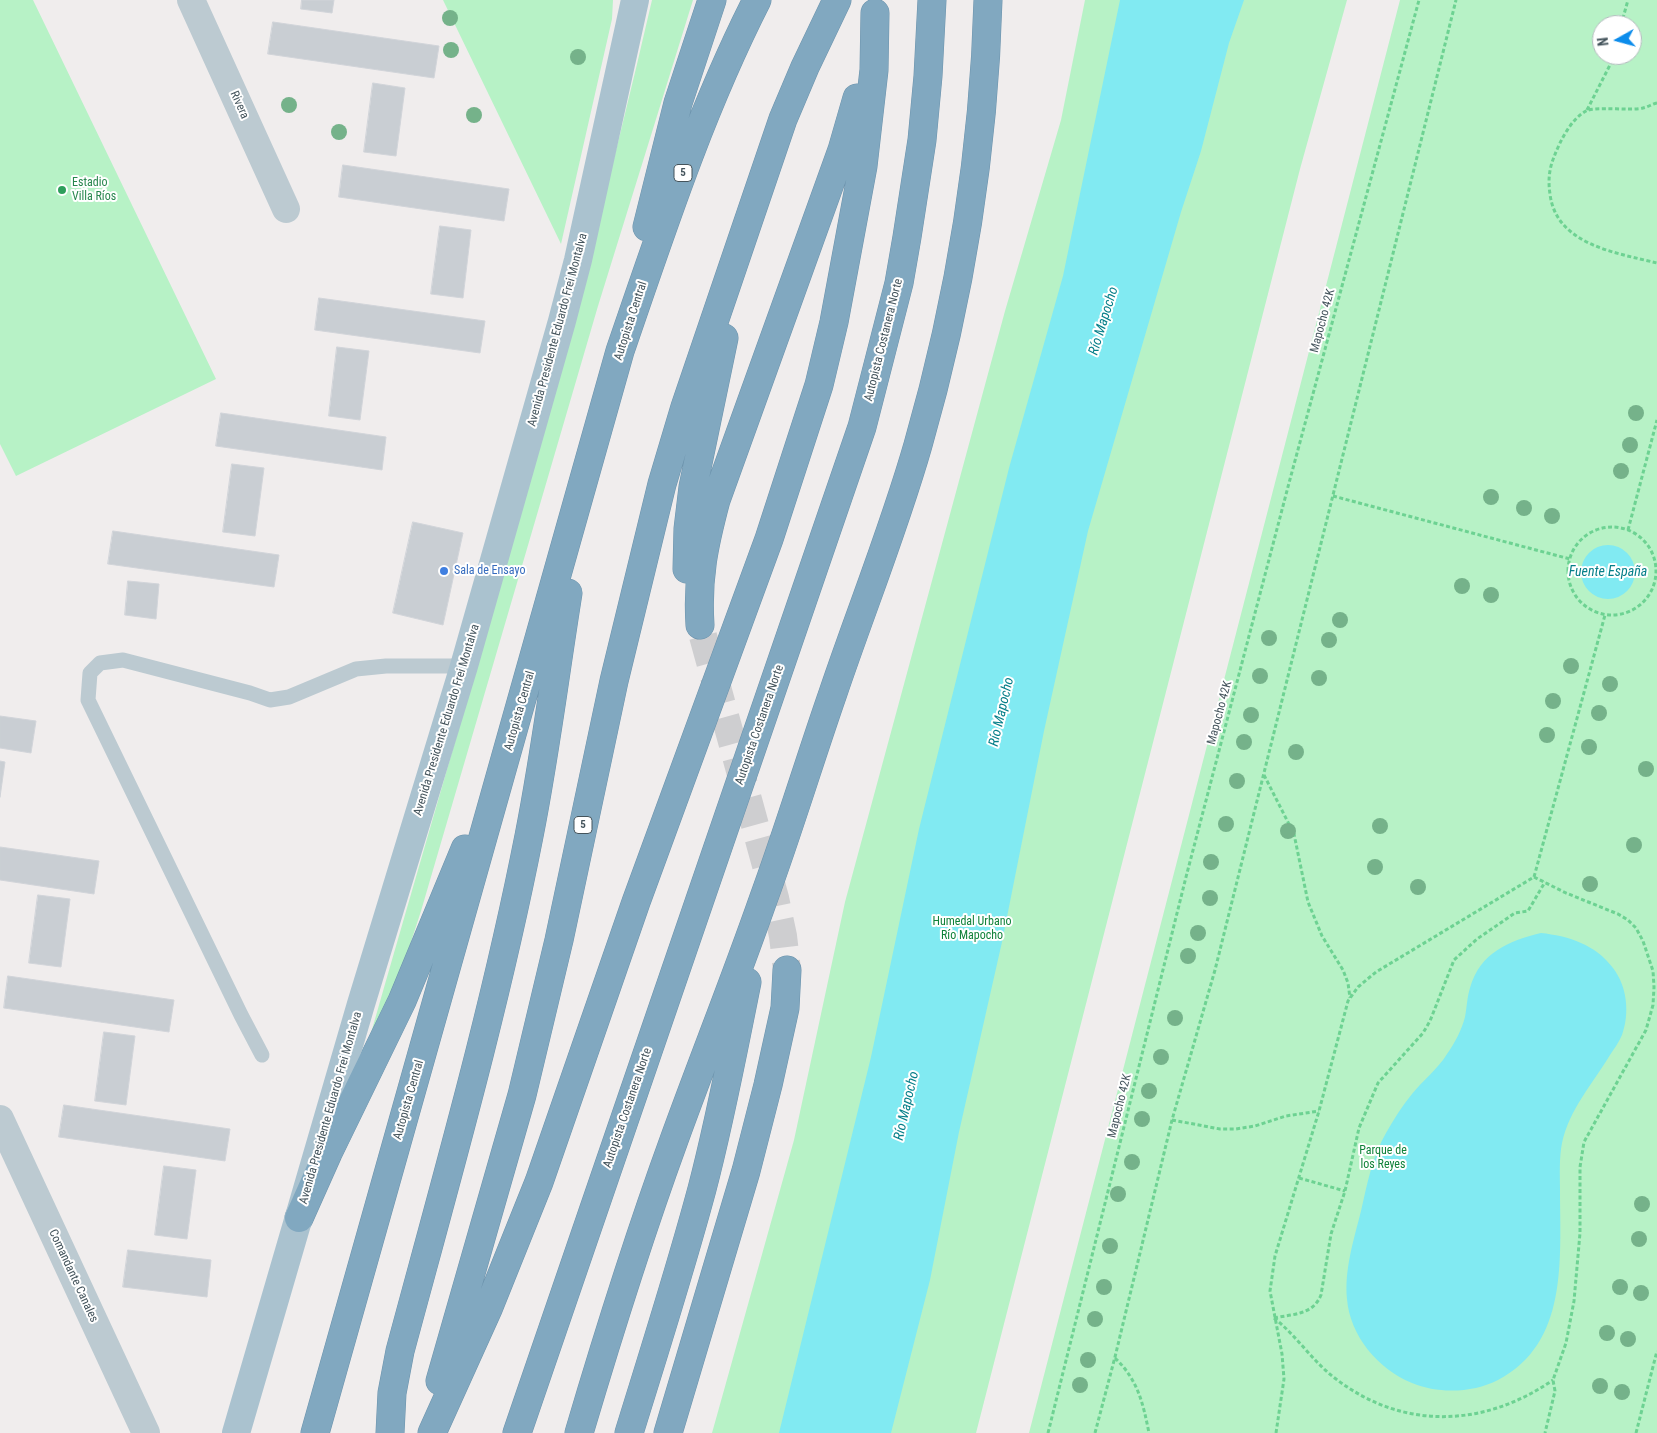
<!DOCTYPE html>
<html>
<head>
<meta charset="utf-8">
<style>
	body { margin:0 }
	#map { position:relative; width:1657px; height:1433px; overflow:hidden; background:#f0eded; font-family:"Roboto Condensed",sans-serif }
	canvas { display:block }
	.north { position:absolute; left:1592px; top:15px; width:50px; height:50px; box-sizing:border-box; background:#fff; border:1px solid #b4bbbe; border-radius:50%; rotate:263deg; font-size:14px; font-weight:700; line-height:20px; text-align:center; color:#44545c }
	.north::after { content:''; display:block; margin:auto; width:18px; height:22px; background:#0c8ceb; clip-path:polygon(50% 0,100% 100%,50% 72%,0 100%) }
</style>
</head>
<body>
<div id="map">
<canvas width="1657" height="1433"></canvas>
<div class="north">N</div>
</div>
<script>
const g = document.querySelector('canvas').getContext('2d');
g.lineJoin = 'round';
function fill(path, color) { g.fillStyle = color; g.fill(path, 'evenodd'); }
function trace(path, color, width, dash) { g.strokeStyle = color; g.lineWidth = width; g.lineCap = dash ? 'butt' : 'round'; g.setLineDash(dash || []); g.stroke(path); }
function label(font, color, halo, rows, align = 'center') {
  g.font = font + ' "Roboto Condensed",sans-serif'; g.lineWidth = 4; g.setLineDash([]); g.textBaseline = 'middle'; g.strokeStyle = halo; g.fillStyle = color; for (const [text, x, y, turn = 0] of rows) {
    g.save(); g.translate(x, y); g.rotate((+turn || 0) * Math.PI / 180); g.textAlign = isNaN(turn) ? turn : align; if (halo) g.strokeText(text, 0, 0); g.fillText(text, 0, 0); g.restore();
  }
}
fill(new Path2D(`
	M 0,0 L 33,0 L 216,379 L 16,476 L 0,444 Z
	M 443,0 L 613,0 L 612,19 L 561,244 Z
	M 652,0 L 693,0 L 598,306 L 421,911 L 397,985 L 367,1047 C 467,699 571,352 652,0 Z
	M 1085,0 L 1347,0 L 1300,169 L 976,1433 L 712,1433 L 794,1140 L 845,902 L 1005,311 L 1061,120 Z
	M 1400,0 L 1657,0 L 1657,1433 L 1029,1433 ZM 1602,25 L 1632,25 L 1632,55 L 1602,55 Z`), '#b7f2c6');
fill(new Path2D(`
	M 1120,0 L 1244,0 L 1229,43 L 1201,151 L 1181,212 L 1088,531 L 1044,731 L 1002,942 L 959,1132 L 930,1280 L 891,1433 L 779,1433 L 871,1057 L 919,829 L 1009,468 L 1063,276 Z
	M1581 572a27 27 0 1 1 54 0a27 27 0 1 1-54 0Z
	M 1541,933 C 1568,936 1595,944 1613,968 C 1627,986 1630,1013 1622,1035 C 1619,1042 1614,1049 1610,1055 C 1593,1083 1569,1110 1562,1143 C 1559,1158 1560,1175 1560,1190 C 1560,1259 1569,1343 1498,1380 C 1473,1393 1438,1394 1412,1383 C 1378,1369 1350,1336 1347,1299 C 1344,1270 1354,1239 1361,1211 C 1367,1185 1372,1157 1386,1133 C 1394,1119 1402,1106 1412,1094 C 1423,1080 1438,1069 1447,1054 C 1455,1043 1462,1029 1465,1017 C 1467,1007 1467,997 1470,988 C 1480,953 1508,941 1541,933 Z`), '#81eaf2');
const building = new Path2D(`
	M 302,0 L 334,0 L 332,13 L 301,9 Z
	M 273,22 L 439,46 L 434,78 L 268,54 Z
	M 373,83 L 405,88 L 396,156 L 364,152 Z
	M 343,165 L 509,189 L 504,221 L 339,197 Z
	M 440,226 L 471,230 L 463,298 L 431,294 Z
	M 319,298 L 485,321 L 480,353 L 315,330 Z
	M 337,347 L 369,351 L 360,420 L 329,416 Z
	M 221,413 L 386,437 L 382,470 L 216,446 Z
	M 232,464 L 264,468 L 255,536 L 223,532 Z
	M 413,522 L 463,533 L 443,625 L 393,613 Z
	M 113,531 L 279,555 L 274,587 L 108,564 Z
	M 128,581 L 159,584 L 156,619 L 125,615 Z
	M 0,716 L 36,721 L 31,753 L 0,748 Z
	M 0,761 L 5,762 L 0,797 Z
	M 0,847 L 99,861 L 94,894 L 0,880 Z
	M 38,895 L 70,899 L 61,967 L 29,963 Z
	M 8,976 L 174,1000 L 169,1032 L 4,1008 Z
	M 104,1032 L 135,1036 L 126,1105 L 95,1101 Z
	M 64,1105 L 230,1129 L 225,1161 L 59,1137 Z
	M 164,1166 L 196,1170 L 187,1239 L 155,1235 Z
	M 128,1250 L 211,1260 L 207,1297 L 123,1287 Z`);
fill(building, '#c9ced3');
trace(building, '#d1d4d9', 1);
trace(new Path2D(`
	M 703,636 L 775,898 L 783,936 L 787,970`), '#ceced0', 28, [28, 14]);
const highway = new Path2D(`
	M 647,227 L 678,103 L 712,0
	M 687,569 L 688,529 L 693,487 L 724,338
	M 700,625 C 697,578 704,545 716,500 L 842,150 L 857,98
	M 299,1218 L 328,1153 L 402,1001 L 465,849
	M 440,1381 L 522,1095 L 559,940 L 614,681 L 662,484 L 685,407 L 783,119 L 805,67 L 837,0
	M 315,1433 L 620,351 C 661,232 700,112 757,0
	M 390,1433 L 392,1393 L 400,1351 C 446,1180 495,1009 529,836 C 545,756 555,674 568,593
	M 432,1433 L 488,1309 L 539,1182 L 636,902 L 769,539 L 819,385 L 834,322 L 863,166 L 874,70 L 875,13
	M 517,1433 L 862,427 L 899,283 L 907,237 L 922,140 L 928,76 L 932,0
	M 579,1433 C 608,1335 639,1236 674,1140 C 703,1060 735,980 763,900 C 788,832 809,762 833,693 C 861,610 894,529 918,445 C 960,299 984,151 988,0
	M 629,1433 C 654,1352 680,1271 702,1189 C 720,1121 733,1051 747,982
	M 668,1433 L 746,1171 L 768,1085 L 785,1008 L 787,970`);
trace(highway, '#6c93ac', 29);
trace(new Path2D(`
	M 1621,25 L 1628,0
	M 1657,103 C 1652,104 1648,107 1643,108 C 1630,111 1595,106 1586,111 C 1571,119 1560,141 1554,157 C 1549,169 1548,181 1550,194 C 1556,245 1617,253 1657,263
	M 1587,110 L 1611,63 L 1613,55
	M 1333,496 L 1570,559
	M1568 571a44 44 0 1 1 88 0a44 44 0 1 1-88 0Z
	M 1628,530 L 1657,420
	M 1264,775 L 1294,834 L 1308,902 L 1322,936 L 1343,970 L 1348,983 L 1350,998
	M 1534,877 L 1566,893 L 1618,914 L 1628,920 L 1636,928 L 1643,941 L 1653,971 L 1654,987 L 1653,1005 L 1646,1030 L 1584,1142 L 1580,1167 L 1580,1233 L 1574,1301 L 1566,1343 L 1553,1380 L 1555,1391 L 1545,1433
	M 1172,1120 L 1220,1129 L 1236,1129 L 1255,1126 L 1286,1116 L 1319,1111
	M 1299,1178 L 1345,1191
	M 1274,1318 C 1293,1314 1313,1315 1321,1295 L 1331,1234 L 1345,1191 L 1359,1128 L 1378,1083 L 1423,1033 L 1430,1021 L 1454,960 L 1477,939 L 1515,913 L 1528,911 L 1545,882
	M 1274,1318 C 1297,1336 1313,1362 1336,1379 C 1404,1431 1485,1427 1553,1380
	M 1115,1358 C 1138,1380 1143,1403 1149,1433
	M 1048,1433 L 1186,877 L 1289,483 L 1419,0
	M 1095,1433 L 1115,1357 L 1172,1120 L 1215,970 L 1456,0
	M 1276,1433 L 1284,1379 L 1282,1354 L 1270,1291 L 1275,1256 L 1319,1111 L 1348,1001 L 1358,987 L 1376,972 L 1534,877 L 1605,615
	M 1636,1433 L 1657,1351`), '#6dd292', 3, [4, 2.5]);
trace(new Path2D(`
	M 262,1055 L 241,1015 L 88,700 L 90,673 L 100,663 L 123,660 L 250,693 L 270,700 L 289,697 L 356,669 L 386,666 L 464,666`), '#bccad1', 15);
trace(new Path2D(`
	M 191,0 L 286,209
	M 0,1119 L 146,1433`), '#bccad1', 28);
trace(new Path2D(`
	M 236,1433 L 361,1004 L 464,666 L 562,321 L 578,260 L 635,0`), '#aac2cf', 28);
trace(highway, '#81a8c0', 28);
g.fillStyle = '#75b28a';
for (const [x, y] of [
	[450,18],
	[451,50],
	[578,57],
	[289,105],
	[474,115],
	[339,132],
	[1636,413],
	[1630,445],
	[1621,471],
	[1491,497],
	[1524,508],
	[1552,516],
	[1462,586],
	[1491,595],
	[1340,620],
	[1269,638],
	[1329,640],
	[1571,666],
	[1260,676],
	[1319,678],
	[1610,684],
	[1553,701],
	[1599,713],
	[1251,715],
	[1547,735],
	[1244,742],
	[1589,747],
	[1296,752],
	[1646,769],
	[1237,781],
	[1226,824],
	[1380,826],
	[1288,831],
	[1634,845],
	[1211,862],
	[1375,867],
	[1590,884],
	[1418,887],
	[1210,898],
	[1198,933],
	[1188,956],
	[1175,1018],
	[1161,1057],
	[1149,1091],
	[1142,1119],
	[1132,1162],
	[1118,1194],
	[1642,1204],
	[1639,1239],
	[1110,1246],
	[1104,1287],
	[1620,1287],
	[1641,1293],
	[1095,1319],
	[1607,1333],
	[1628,1339],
	[1088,1360],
	[1080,1385],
	[1600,1386],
	[1622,1392]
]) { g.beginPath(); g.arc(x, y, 8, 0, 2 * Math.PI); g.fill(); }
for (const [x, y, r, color] of [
	[62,190,5,"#2e9e5b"],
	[444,571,5,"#3f7fe0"]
]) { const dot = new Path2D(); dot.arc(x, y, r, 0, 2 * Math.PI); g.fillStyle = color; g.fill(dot); trace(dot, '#fff', 2); }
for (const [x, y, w] of [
	[683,173,18],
	[583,825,18]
]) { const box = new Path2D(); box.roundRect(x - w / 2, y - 8.5, w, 17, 4); g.fillStyle = '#fff'; g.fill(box); trace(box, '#44545c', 1); }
label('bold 11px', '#44545c', null, [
	["5",683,173],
	["5",583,825]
]);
label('12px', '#44545c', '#fff', [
	["Rivera",239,105,66],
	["Autopista Central",631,321,-72],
	["Mapocho 42K",1323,321,-75],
	["Avenida Presidente Eduardo Frei Montalva",558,330,-75],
	["Autopista Costanera Norte",884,340,-76],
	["Autopista Central",520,711,-74],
	["Mapocho 42K",1220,713,-75],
	["Avenida Presidente Eduardo Frei Montalva",447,720,-73],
	["Autopista Costanera Norte",760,725,-71],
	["Autopista Central",409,1100,-74],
	["Mapocho 42K",1120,1106,-76],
	["Avenida Presidente Eduardo Frei Montalva",331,1108,-74],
	["Autopista Costanera Norte",628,1108,-71],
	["Comandante Canales",73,1276,65]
]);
label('12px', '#27864d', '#fff', [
	["Estadio",72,183],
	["Villa Ríos",72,197]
], 'left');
label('12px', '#366cbe', '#fff', [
	["Sala de Ensayo",454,571]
], 'left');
label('12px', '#108239', '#fff', [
	["Humedal Urbano",972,922],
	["Río Mapocho",972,936],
	["Parque de",1383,1151],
	["los Reyes",1383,1165]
]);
label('italic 14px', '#067f89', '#fff', [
	["Río Mapocho",1104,321,-73],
	["Fuente España",1608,572],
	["Río Mapocho",1002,712,-77],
	["Río Mapocho",907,1106,-77]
]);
</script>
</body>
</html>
